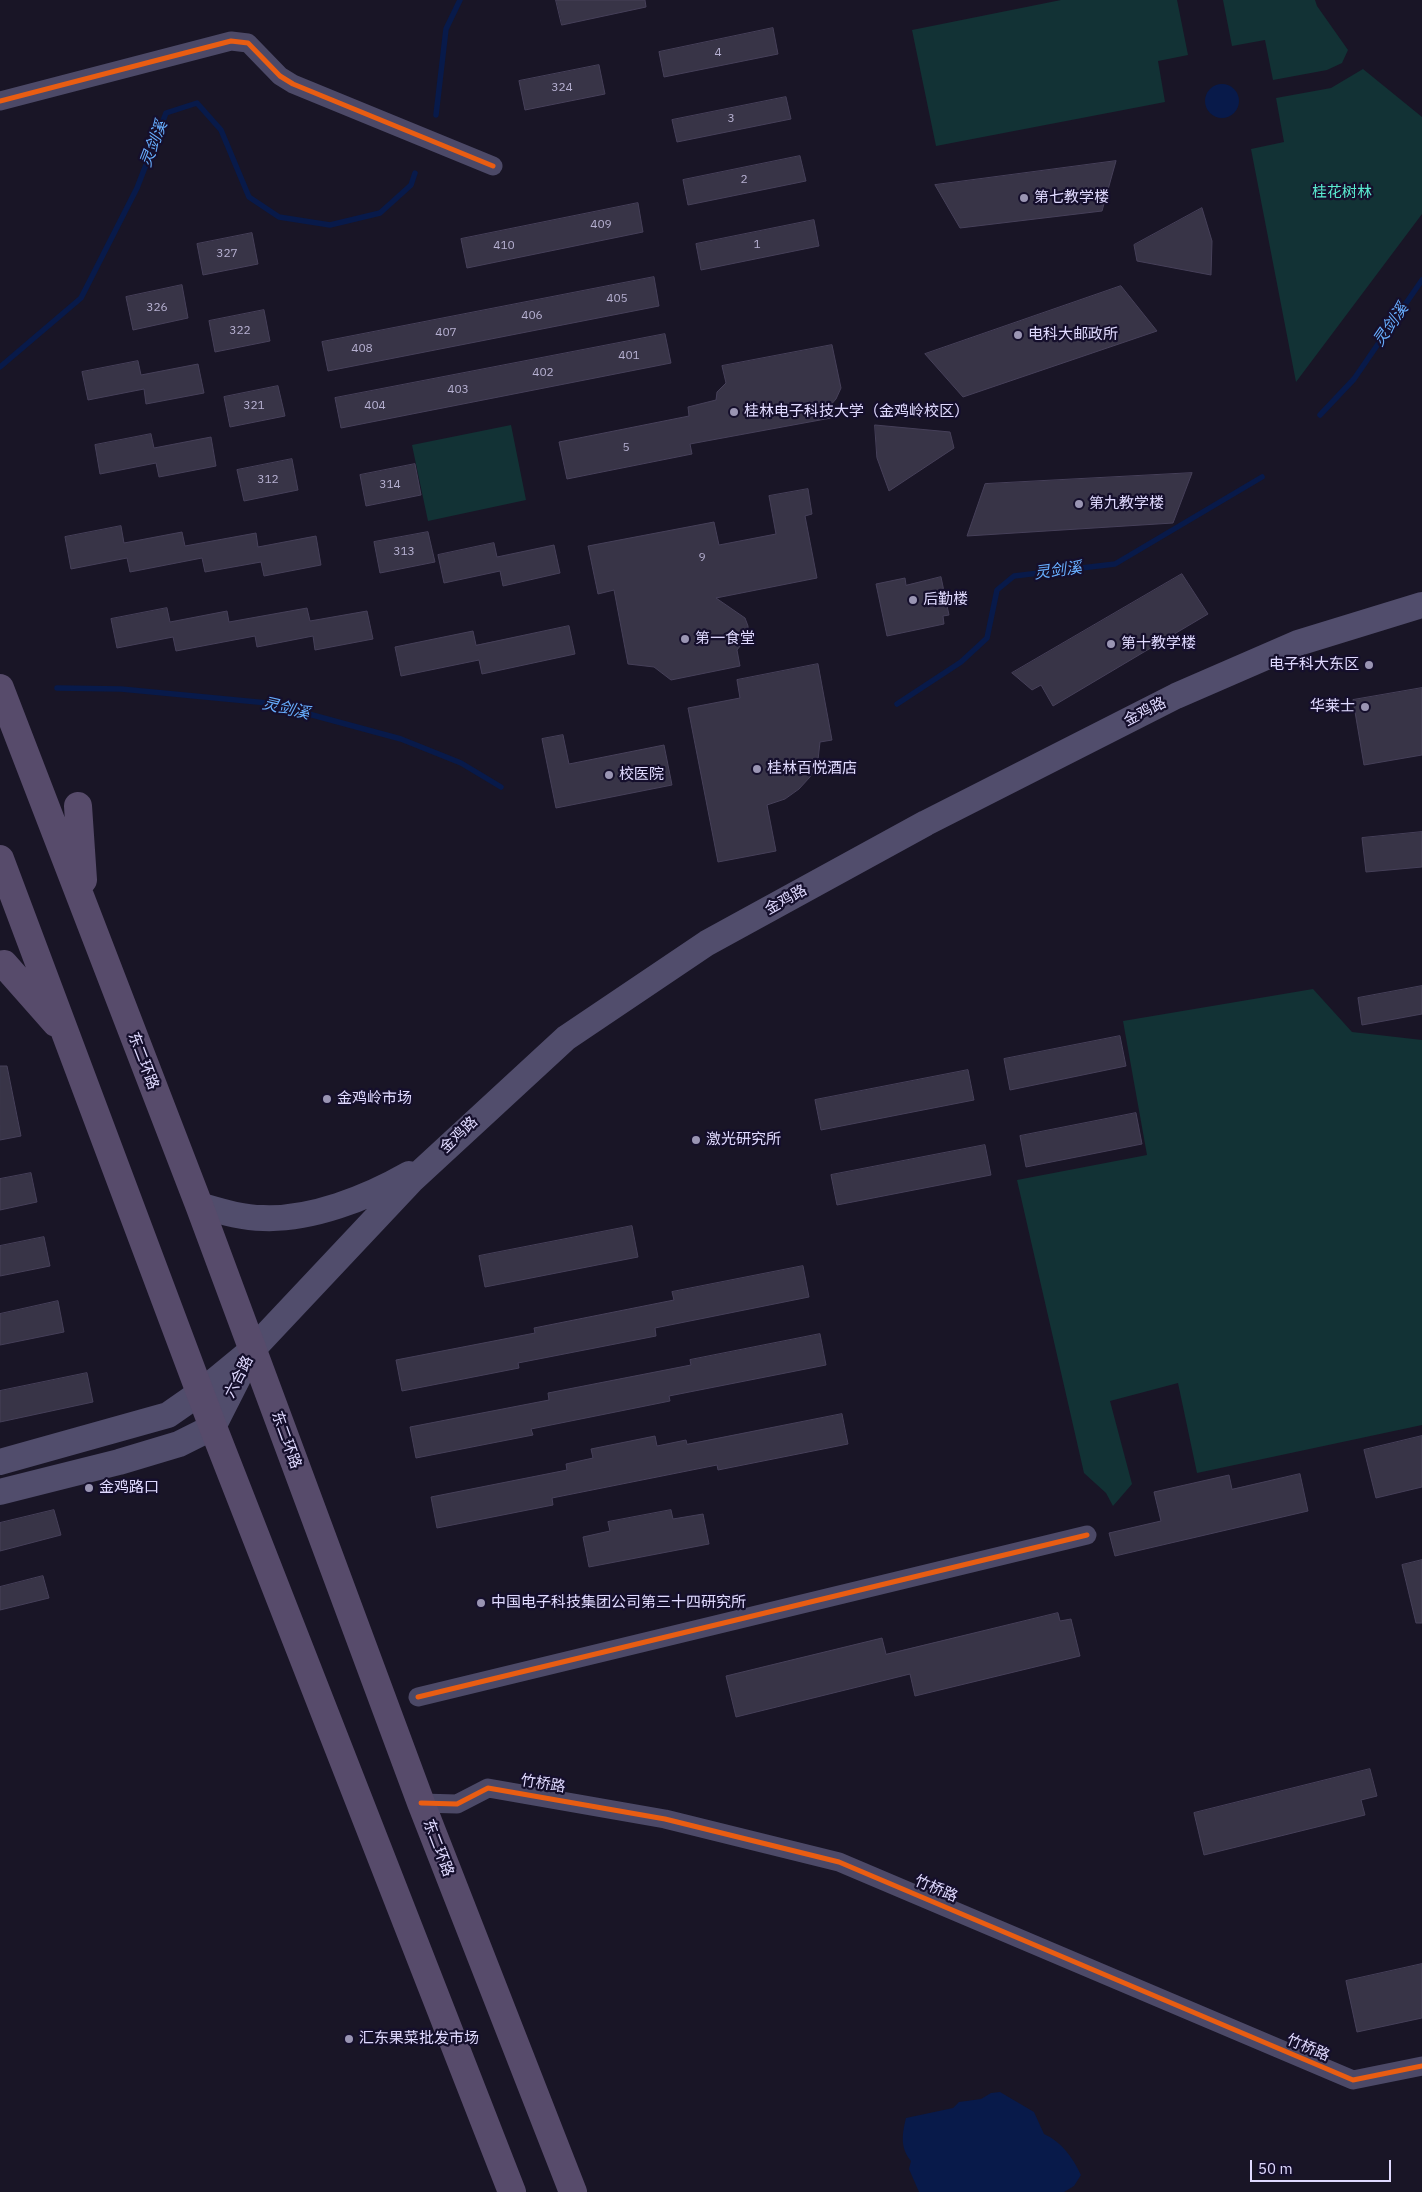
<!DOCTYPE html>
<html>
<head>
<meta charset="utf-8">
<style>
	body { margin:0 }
	#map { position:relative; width:1422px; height:2192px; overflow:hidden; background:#191526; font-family:"IBM Plex Sans",sans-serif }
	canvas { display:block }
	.scale { position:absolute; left:1250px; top:2160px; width:141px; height:22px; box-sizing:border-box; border:2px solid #e0daff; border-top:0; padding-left:6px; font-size:15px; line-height:18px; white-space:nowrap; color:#e0daff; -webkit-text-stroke:4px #150f2c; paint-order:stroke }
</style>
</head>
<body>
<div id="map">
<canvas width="1422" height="2192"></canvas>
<div class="scale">50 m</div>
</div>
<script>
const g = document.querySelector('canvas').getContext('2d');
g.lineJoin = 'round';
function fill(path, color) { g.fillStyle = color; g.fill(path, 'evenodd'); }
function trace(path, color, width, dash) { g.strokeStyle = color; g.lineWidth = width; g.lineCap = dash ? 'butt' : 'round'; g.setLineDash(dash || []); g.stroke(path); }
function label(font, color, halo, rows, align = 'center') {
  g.font = font + ' "IBM Plex Sans","Noto Sans SC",sans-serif'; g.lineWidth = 4.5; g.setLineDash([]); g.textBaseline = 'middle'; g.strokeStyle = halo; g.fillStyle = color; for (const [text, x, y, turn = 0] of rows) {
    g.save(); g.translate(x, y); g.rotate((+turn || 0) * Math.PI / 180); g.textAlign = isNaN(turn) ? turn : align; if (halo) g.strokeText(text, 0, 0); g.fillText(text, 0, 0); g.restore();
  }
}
fill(new Path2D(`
	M 1061,0 L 1177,0 L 1188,55 L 1158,61 L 1165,102 L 936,146 L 912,30 Z
	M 1223,0 L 1315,0 L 1317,6 L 1348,50 L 1342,63 L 1327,70 L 1273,80 L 1265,40 L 1232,46 Z
	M 1363,69 L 1422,117 L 1422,214 L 1296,382 L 1251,149 L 1284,142 L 1276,98 L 1331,88 Z
	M 511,425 L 526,500 L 428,521 L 412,445 Z
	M 1313,989 L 1352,1032 L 1422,1040 L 1422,1425 L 1197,1473 L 1178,1383 L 1110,1401 L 1132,1484 L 1113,1506 L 1106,1493 L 1084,1473 L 1017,1180 L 1147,1155 L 1123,1021 Z`), '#123235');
fill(new Path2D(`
	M1205 101a17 17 0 1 1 34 0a17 17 0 1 1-34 0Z
	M 1000,2092 L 1034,2112 L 1044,2134 C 1062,2142 1073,2158 1081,2175 L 1074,2186 L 1064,2192 L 919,2192 L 909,2169 L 911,2161 C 900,2148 902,2134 906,2118 L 953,2108 L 959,2102 L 981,2099 L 991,2093 Z`), '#081a4a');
trace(new Path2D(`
	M 436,115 L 446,29 L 460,0
	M 0,367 L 81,298 L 137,188 L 166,113 L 197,103 L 221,130 L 249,197 L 279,217 L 330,225 L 380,213 L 411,185 L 415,173
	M 1320,415 L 1354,379 L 1422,280
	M 57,688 L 121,689 L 268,703 L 401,739 L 461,763 L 501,787
	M 897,704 L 961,662 L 987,638 L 997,590 L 1014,576 L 1115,564 L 1262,477`), '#081a4a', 5.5);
const building = new Path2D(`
	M 556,0 L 645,0 L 646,7 L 562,25 Z
	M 773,28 L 778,54 L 664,77 L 659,52 Z
	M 599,65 L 605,94 L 525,110 L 519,81 Z
	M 786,97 L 791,119 L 677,142 L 672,120 Z
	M 800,156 L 806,181 L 688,205 L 683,180 Z
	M 1116,161 L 1102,211 L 960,228 L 935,185 Z
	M 638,203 L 643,232 L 467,268 L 461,239 Z
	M 1202,208 L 1212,241 L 1211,275 L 1137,261 L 1134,245 Z
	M 814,220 L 819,246 L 701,270 L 696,244 Z
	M 252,233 L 258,264 L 203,275 L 197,244 Z
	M 654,277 L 659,306 L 328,371 L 322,342 Z
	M 182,285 L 188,318 L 133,330 L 126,297 Z
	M 1121,286 L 1157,331 L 963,397 L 925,354 Z
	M 264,310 L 270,341 L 215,352 L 209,321 Z
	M 665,334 L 671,363 L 341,428 L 335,398 Z
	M 832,345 L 841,388 L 836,399 L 829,407 L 831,418 L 690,444 L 692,454 L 567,479 L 559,442 L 689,416 L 688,407 L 716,400 L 717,392 L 726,383 L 722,366 Z
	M 138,361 L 141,375 L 198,364 L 204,393 L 146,404 L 144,389 L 88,400 L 82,372 Z
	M 278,386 L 285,416 L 230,427 L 224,397 Z
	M 875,425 L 950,432 L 954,448 L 889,491 L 877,458 Z
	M 151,434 L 154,448 L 211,437 L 216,466 L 159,477 L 156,463 L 100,474 L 95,445 Z
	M 292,459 L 298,490 L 244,501 L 237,470 Z
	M 415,464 L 421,495 L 366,506 L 360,475 Z
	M 1192,473 L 1173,523 L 967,536 L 985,484 Z
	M 808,489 L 812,514 L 805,516 L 817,578 L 716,598 L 745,618 L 748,626 L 748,636 L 737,650 L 740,666 L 671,680 L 654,667 L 628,664 L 614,590 L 598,594 L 588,546 L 714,522 L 719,545 L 776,534 L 769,496 Z
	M 121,526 L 124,543 L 182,532 L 185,546 L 256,533 L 258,547 L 316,536 L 321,565 L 264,576 L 261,562 L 205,572 L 202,558 L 130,572 L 127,558 L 71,569 L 65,537 Z
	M 428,532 L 435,562 L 380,573 L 374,542 Z
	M 494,543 L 497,557 L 554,545 L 560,573 L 503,586 L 500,571 L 444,583 L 438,555 Z
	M 1182,574 L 1208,614 L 1053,706 L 1041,685 L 1032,690 L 1012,673 Z
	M 941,577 L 949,615 L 943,616 L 944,624 L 887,636 L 876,584 L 905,578 L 906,585 Z
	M 167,608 L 170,622 L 227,611 L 229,622 L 307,608 L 310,621 L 367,611 L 373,639 L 315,650 L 313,636 L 257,647 L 255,636 L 176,651 L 173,637 L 117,648 L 111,619 Z
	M 569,626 L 575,654 L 482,674 L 479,660 L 401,676 L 395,647 L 473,631 L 476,645 Z
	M 818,664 L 832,740 L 820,742 L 818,760 L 810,777 L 799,789 L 785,799 L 767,805 L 776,851 L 718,862 L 688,708 L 740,698 L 737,680 Z
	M 1422,688 L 1422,755 L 1364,765 L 1353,700 Z
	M 563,735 L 569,764 L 664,745 L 672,785 L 556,808 L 542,739 Z
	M 1422,832 L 1422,867 L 1366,872 L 1362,838 Z
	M 1422,986 L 1422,1014 L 1362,1025 L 1358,998 Z
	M 1120,1036 L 1126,1066 L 1010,1090 L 1004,1059 Z
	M 0,1066 L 7,1066 L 21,1136 L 0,1140 Z
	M 968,1070 L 974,1100 L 821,1130 L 815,1100 Z
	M 1136,1113 L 1142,1144 L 1026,1167 L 1020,1136 Z
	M 985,1145 L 991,1175 L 837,1205 L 831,1175 Z
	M 31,1173 L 37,1202 L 0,1210 L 0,1179 Z
	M 632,1226 L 638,1257 L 485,1287 L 479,1256 Z
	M 44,1237 L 50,1266 L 0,1276 L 0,1246 Z
	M 803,1266 L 809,1297 L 655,1328 L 656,1336 L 518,1363 L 519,1368 L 402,1391 L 396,1360 L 535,1333 L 534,1328 L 674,1300 L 672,1292 Z
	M 58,1301 L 64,1332 L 0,1345 L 0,1314 Z
	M 820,1334 L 826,1365 L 669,1396 L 670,1401 L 531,1429 L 533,1435 L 416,1458 L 410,1427 L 549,1400 L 548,1393 L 691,1365 L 690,1360 Z
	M 87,1373 L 93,1402 L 0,1422 L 0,1391 Z
	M 842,1414 L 848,1444 L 718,1470 L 717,1465 L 552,1498 L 553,1505 L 437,1528 L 431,1497 L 567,1470 L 566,1464 L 593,1458 L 591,1449 L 655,1436 L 657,1446 L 686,1440 L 687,1444 Z
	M 1422,1436 L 1422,1487 L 1376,1498 L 1364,1450 Z
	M 1300,1474 L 1308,1511 L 1115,1556 L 1109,1533 L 1161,1521 L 1154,1492 L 1229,1475 L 1232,1489 Z
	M 54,1510 L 61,1535 L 0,1551 L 0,1523 Z
	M 671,1510 L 673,1519 L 703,1514 L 709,1544 L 589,1567 L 583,1537 L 610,1531 L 608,1522 Z
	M 1422,1560 L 1422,1623 L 1416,1623 L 1402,1565 Z
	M 43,1576 L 49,1598 L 0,1610 L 0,1587 Z
	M 1058,1613 L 1060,1621 L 1071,1619 L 1080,1656 L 915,1696 L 910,1674 L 736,1717 L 726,1676 L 882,1638 L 886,1654 Z
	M 1370,1769 L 1377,1796 L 1361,1800 L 1365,1815 L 1204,1855 L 1194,1813 Z
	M 1422,1964 L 1422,2018 L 1357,2032 L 1346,1981 Z`);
fill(building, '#383447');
trace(building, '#464059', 1);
trace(new Path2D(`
	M 0,101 L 231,41 L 248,43 L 280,76 L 293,84 L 493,166
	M 418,1697 L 1087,1535
	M 421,1803 L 457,1804 L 488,1788 L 665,1819 L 839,1862 L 1353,2080 L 1422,2066`), '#4c4967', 19);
trace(new Path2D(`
	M 199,1205 C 220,1211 241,1218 263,1218 C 311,1220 367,1198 409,1174
	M 0,1462 L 168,1415 L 201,1392 L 252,1350 L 411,1181 L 566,1038 L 707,943 L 926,823 L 1176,696 L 1298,643 L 1422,605
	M 0,1492 L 119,1462 L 179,1444 L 213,1427 L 247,1360`), '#514d6c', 26);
trace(new Path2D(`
	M 0,688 L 199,1205 L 421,1803 L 573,2192
	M 78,806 L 83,880
	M 0,859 L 213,1427 L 512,2192
	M 4,964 L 56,1023`), '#574b6b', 28);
trace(new Path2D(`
	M 0,101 L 231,41 L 248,43 L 280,76 L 293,84 L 493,166
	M 418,1697 L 1087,1535
	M 421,1803 L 457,1804 L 488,1788 L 665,1819 L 839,1862 L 1353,2080 L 1422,2066`), '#e95d12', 5);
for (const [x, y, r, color] of [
	[1024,198,5,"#9a95b3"],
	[1018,335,5,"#9a95b3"],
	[734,412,5,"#9a95b3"],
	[1079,504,5,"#9a95b3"],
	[913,600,5,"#9a95b3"],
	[685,639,5,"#9a95b3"],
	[1111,644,5,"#9a95b3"],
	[1369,665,5,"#9a95b3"],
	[1365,707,5,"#9a95b3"],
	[757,769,5,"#9a95b3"],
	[609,775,5,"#9a95b3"],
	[327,1099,5,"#9a95b3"],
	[696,1140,5,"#9a95b3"],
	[89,1488,5,"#9a95b3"],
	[481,1603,5,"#9a95b3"],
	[349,2039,5,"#9a95b3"]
]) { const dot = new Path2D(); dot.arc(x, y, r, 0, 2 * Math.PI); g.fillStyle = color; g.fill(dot); trace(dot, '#150f2c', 2); }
label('12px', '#b6b0d1', null, [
	["4",718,53],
	["324",562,88],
	["3",731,119],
	["2",744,180],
	["409",601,225],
	["1",757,245],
	["410",504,246],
	["327",227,254],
	["405",617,299],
	["326",157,308],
	["406",532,316],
	["322",240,331],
	["407",446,333],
	["408",362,349],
	["401",629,356],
	["402",543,373],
	["403",458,390],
	["321",254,406],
	["404",375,406],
	["5",626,448],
	["312",268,480],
	["314",390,485],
	["313",404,552],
	["9",702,558]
]);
label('15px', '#5aebd0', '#150f2c', [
	["桂花树林",1342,193]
]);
label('15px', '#e0daff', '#150f2c', [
	["第七教学楼",1034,198],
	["电科大邮政所",1028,335],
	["桂林电子科技大学（金鸡岭校区）",744,412],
	["第九教学楼",1089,504],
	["后勤楼",923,600],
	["第一食堂",695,639],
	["第十教学楼",1121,644],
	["电子科大东区",1359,665,"right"],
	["华莱士",1355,707,"right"],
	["桂林百悦酒店",767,769],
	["校医院",619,775],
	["金鸡岭市场",337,1099],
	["激光研究所",706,1140],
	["金鸡路口",99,1488],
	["中国电子科技集团公司第三十四研究所",491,1603],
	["汇东果菜批发市场",359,2039]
], 'left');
label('15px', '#e0daff', '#150f2c', [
	["金鸡路",1145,712,-27],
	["金鸡路",786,900,-29],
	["东二环路",143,1061,69],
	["金鸡路",459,1135,-44],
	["六合路",239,1377,-63],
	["东二环路",286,1440,70],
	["竹桥路",543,1784,9],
	["东二环路",438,1848,69],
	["竹桥路",936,1889,23],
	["竹桥路",1308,2048,23]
]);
label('italic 16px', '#68afff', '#150f2c', [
	["灵剑溪",154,144,-69],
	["灵剑溪",1391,325,-55],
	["灵剑溪",1058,571,-7],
	["灵剑溪",286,709,13]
]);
</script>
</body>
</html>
